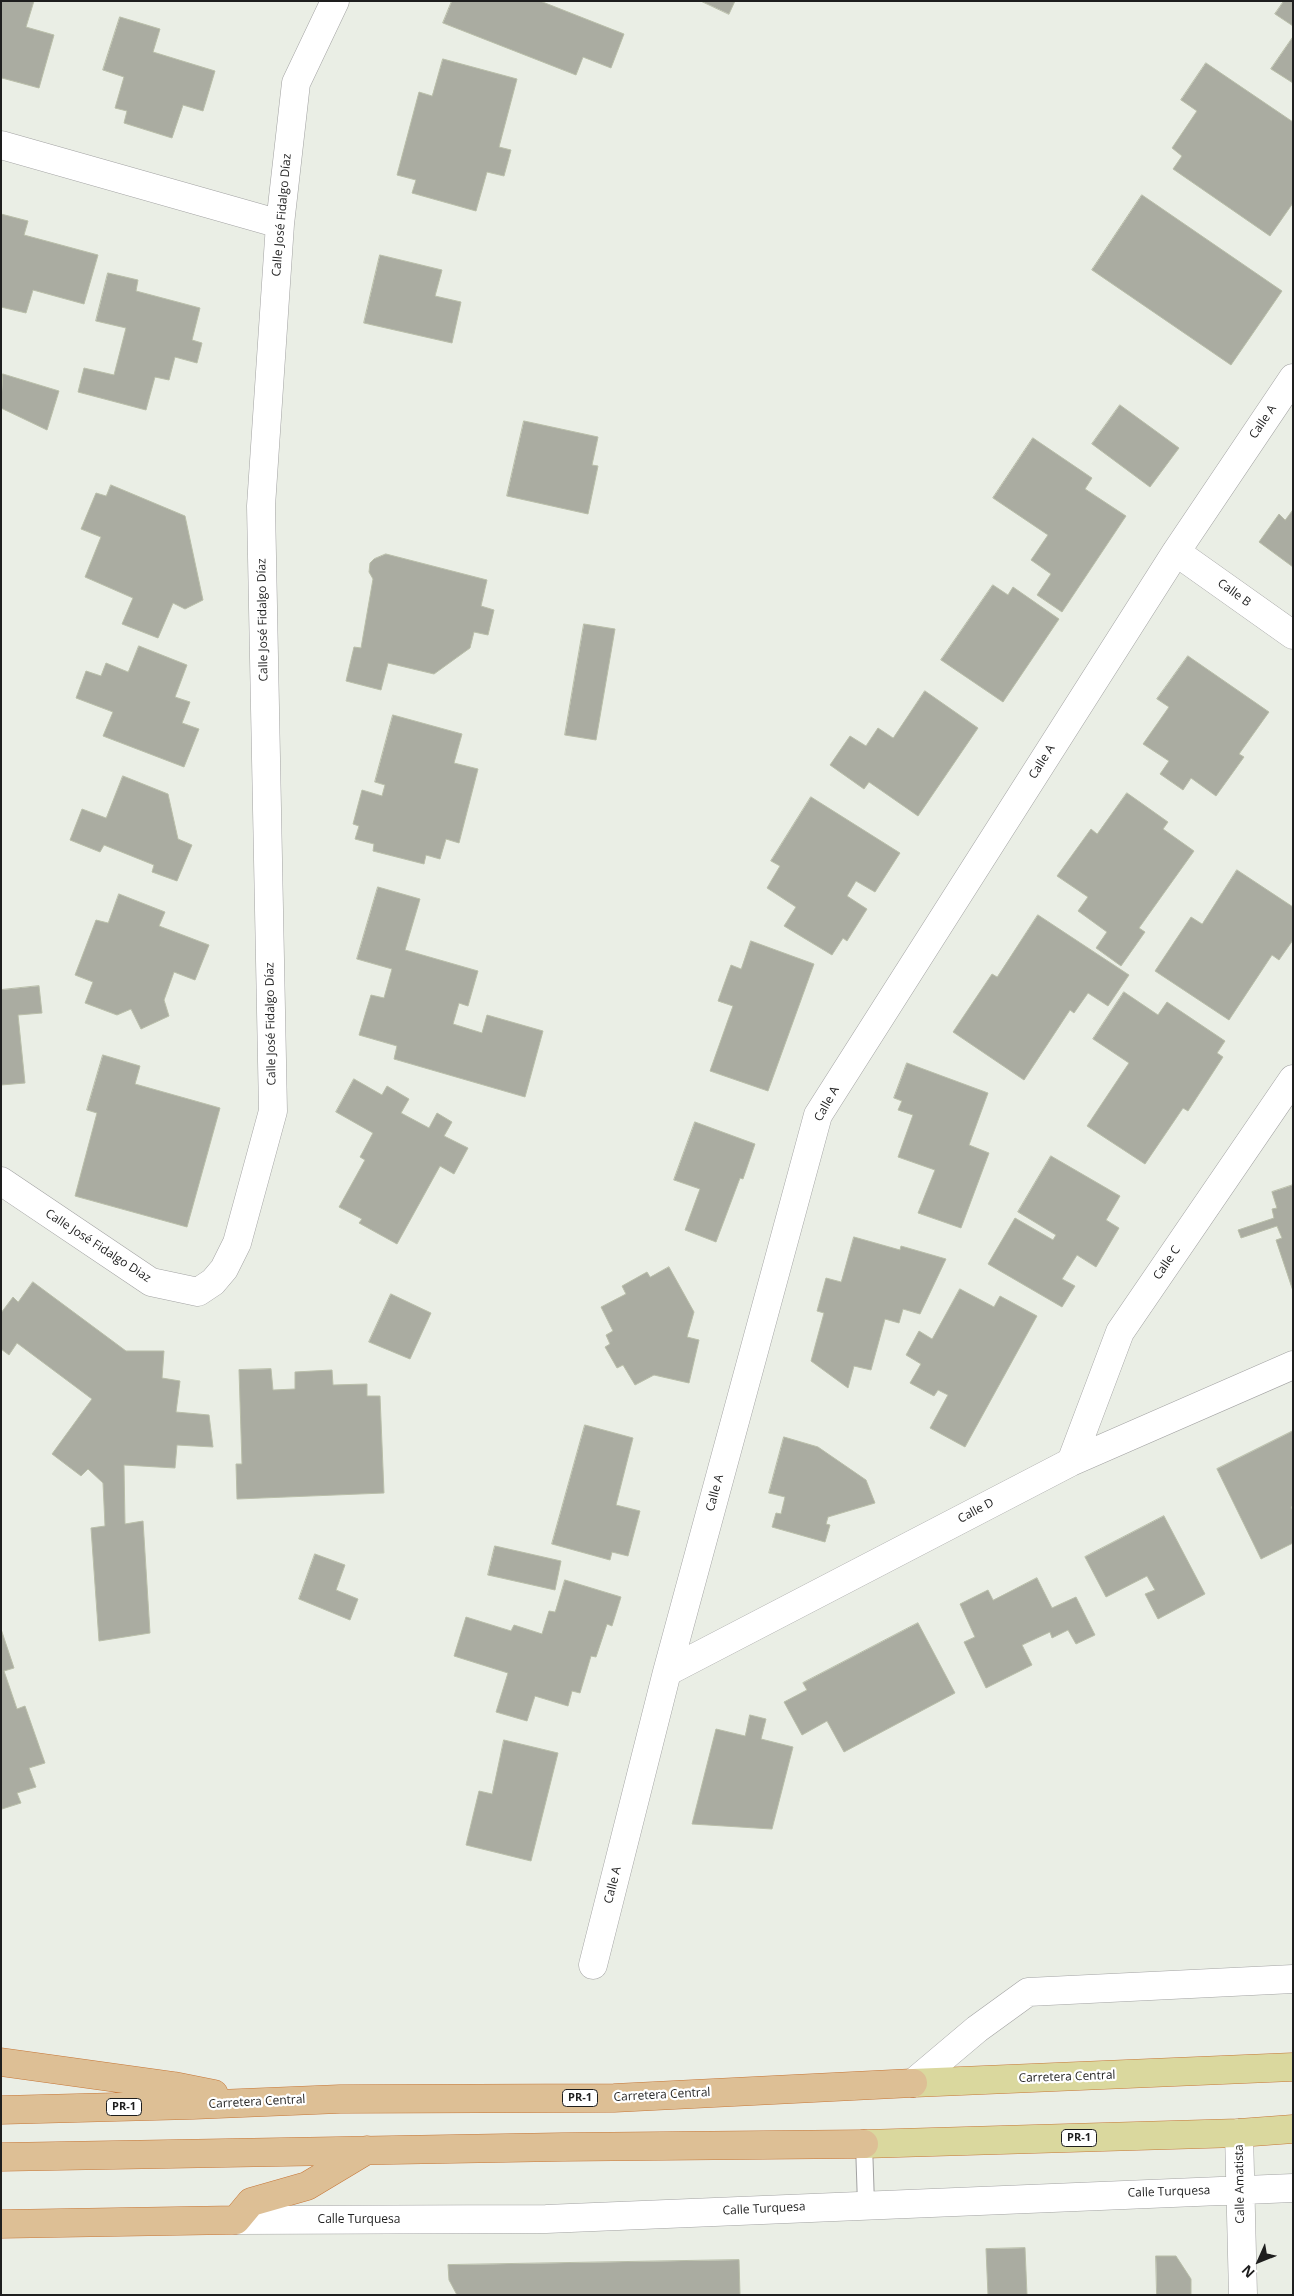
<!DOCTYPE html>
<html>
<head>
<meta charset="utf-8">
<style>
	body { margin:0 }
	#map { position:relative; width:1294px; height:2296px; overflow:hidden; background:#eaeee5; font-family:"Open Sans",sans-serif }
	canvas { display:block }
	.frame { position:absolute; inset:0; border:2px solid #1e1e1e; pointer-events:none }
	.north { position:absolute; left:1234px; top:2236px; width:50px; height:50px; -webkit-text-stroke:4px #fff; paint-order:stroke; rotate:226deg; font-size:14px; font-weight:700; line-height:20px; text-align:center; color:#1e1e1e }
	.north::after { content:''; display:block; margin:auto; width:18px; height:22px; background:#1e1e1e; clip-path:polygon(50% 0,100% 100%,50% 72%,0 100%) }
</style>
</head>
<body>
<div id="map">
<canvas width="1294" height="2296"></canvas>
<div class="frame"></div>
<div class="north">N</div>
</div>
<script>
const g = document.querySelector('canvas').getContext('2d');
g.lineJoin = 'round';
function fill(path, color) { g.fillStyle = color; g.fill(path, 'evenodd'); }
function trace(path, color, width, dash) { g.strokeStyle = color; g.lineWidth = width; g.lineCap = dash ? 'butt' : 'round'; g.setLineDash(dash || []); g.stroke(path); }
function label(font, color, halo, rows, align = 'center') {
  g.font = font + ' "Open Sans",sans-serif'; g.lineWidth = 4.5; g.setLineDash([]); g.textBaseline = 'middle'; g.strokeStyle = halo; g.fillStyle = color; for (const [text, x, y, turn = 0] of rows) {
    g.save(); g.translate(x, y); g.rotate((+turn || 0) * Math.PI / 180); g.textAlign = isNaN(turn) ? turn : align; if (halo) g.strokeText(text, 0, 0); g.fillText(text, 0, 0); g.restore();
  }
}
const building = new Path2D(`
	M 1,1 L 34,1 L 26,27 L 54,35 L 39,88 L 2,78 L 1,81 Z
	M 452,1 L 540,1 L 624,34 L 611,68 L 583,57 L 576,75 L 443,23 Z
	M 701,1 L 735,1 L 729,14 Z
	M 1284,1 L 1293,1 L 1293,26 L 1275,14 Z
	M 120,17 L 160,29 L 153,52 L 215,71 L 203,111 L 183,105 L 172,138 L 124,123 L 127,111 L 115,108 L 124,77 L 103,70 Z
	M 1293,37 L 1293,83 L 1271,69 Z
	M 443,59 L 517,79 L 499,147 L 511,150 L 504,176 L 487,172 L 476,211 L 412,193 L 416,180 L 397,175 L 419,92 L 432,96 Z
	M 1206,63 L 1293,122 L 1293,203 L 1270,236 L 1173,169 L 1182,156 L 1172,148 L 1197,111 L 1181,100 Z
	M 1142,195 L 1282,291 L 1231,365 L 1092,270 Z
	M 1,214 L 28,221 L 24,235 L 98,255 L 84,304 L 33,290 L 26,313 L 1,307 Z
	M 380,255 L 442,270 L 435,296 L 461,302 L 452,343 L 364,323 Z
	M 108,273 L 138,280 L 136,291 L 200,308 L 192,340 L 202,343 L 197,363 L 175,357 L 169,380 L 155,377 L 146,410 L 78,392 L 84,368 L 114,375 L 126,328 L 96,321 Z
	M 3,374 L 59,391 L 47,430 L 1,408 Z
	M 1120,405 L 1179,448 L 1150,487 L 1092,444 Z
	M 524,421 L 598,437 L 592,465 L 598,466 L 588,514 L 507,496 Z
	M 1033,438 L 1092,478 L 1085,489 L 1126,516 L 1062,612 L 1037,595 L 1051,574 L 1031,560 L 1048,535 L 993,498 Z
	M 111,485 L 185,516 L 203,600 L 185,609 L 173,603 L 158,638 L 122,624 L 133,598 L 85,577 L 101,537 L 81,529 L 96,493 L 106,496 Z
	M 1293,510 L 1293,567 L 1259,542 L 1279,514 L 1285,520 Z
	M 386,554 L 487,580 L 481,606 L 494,610 L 488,635 L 474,632 L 470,648 L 434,674 L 388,663 L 381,690 L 346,681 L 354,647 L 361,648 L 373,579 L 369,572 L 370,563 L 374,559 Z
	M 993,585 L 1008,595 L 1013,587 L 1059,619 L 1003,702 L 941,660 Z
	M 584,624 L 615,629 L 596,740 L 565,735 Z
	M 139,646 L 187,665 L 175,697 L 190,702 L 182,723 L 199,729 L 184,767 L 103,736 L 113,712 L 76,698 L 86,671 L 101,676 L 106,663 L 128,672 Z
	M 1188,656 L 1269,712 L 1239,754 L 1244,757 L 1216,796 L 1191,778 L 1183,790 L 1160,774 L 1169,761 L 1143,744 L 1169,707 L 1157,699 Z
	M 925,691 L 978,728 L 918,816 L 869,782 L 864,789 L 830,765 L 850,736 L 866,746 L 878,728 L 893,738 Z
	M 393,715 L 462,734 L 454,763 L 478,769 L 459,843 L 446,839 L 440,859 L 426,855 L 424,864 L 373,851 L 374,844 L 355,839 L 359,826 L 353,824 L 362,790 L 382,796 L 385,785 L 375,782 Z
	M 123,776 L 168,794 L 178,839 L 192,845 L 177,881 L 152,872 L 154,865 L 104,845 L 100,852 L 70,840 L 82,809 L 106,818 Z
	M 1127,793 L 1168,822 L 1163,829 L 1194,851 L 1139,928 L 1145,932 L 1121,966 L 1096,948 L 1107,932 L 1078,911 L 1088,897 L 1057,876 L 1091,829 L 1097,834 Z
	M 811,797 L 900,853 L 875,892 L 856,881 L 847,896 L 867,909 L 847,941 L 843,938 L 832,955 L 784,926 L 796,907 L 767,888 L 780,866 L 771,861 Z
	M 1237,870 L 1293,907 L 1293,940 L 1279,960 L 1272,955 L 1229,1020 L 1155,971 L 1191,917 L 1202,924 Z
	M 378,887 L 420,899 L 405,950 L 478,971 L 468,1006 L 459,1003 L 453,1024 L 482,1033 L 487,1015 L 543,1031 L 525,1097 L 394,1059 L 397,1046 L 359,1035 L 371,995 L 384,998 L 392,969 L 357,959 Z
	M 119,894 L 165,912 L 159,926 L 209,945 L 195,980 L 174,972 L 164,1000 L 169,1016 L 141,1029 L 131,1009 L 117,1015 L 85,1003 L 93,982 L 75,975 L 96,920 L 108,923 Z
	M 1038,915 L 1129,975 L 1108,1006 L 1088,993 L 1074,1013 L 1070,1010 L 1024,1080 L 953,1032 L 992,974 L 997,977 Z
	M 751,941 L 814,964 L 768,1091 L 710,1071 L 733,1006 L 718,1001 L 731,965 L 741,969 Z
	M 39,986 L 42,1013 L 18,1015 L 25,1083 L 1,1085 L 1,990 Z
	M 1124,992 L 1158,1015 L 1167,1002 L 1225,1041 L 1217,1053 L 1223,1057 L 1188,1111 L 1183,1108 L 1145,1164 L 1087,1126 L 1129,1063 L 1093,1039 Z
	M 103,1055 L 140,1066 L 135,1084 L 220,1108 L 187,1227 L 75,1196 L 97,1113 L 87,1110 Z
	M 907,1063 L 988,1093 L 969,1145 L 989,1153 L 961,1228 L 918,1213 L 935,1170 L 898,1157 L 913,1115 L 898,1110 L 902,1101 L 894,1098 Z
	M 354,1079 L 382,1095 L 387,1086 L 409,1099 L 401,1113 L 429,1128 L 437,1113 L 452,1122 L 444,1136 L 468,1148 L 454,1174 L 440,1166 L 397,1244 L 359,1223 L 362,1219 L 339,1207 L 365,1160 L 360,1157 L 373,1133 L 336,1112 Z
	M 695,1122 L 755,1144 L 743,1179 L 740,1178 L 716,1242 L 685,1230 L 700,1189 L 674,1180 Z
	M 1051,1156 L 1120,1196 L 1106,1220 L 1119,1228 L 1096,1267 L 1077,1255 L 1062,1279 L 1075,1286 L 1062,1307 L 988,1264 L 1015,1218 L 1053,1240 L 1056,1235 L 1018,1212 Z
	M 1293,1185 L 1293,1291 L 1276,1240 L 1282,1238 L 1277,1226 L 1241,1238 L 1238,1230 L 1274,1218 L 1272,1209 L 1277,1208 L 1272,1192 Z
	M 854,1237 L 900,1250 L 901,1246 L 946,1259 L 920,1314 L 903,1309 L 899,1323 L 885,1319 L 871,1370 L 854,1366 L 848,1388 L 811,1361 L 824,1313 L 817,1311 L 826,1278 L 841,1282 Z
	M 669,1267 L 694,1312 L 687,1337 L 699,1340 L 689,1383 L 654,1375 L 635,1385 L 623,1365 L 617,1368 L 605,1347 L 610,1344 L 606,1335 L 613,1331 L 601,1307 L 626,1294 L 622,1286 L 647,1272 L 650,1277 Z
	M 33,1282 L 126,1351 L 164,1351 L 162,1378 L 180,1381 L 176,1412 L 209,1415 L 213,1447 L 177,1445 L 175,1468 L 124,1465 L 125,1524 L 143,1521 L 150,1633 L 99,1641 L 91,1528 L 105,1526 L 103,1483 L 88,1469 L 81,1476 L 52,1454 L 92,1399 L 17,1343 L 9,1355 L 1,1349 L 1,1313 L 13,1297 L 18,1302 Z
	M 960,1289 L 994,1307 L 1000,1296 L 1037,1316 L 965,1447 L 930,1428 L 948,1395 L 938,1390 L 934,1396 L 910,1383 L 921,1364 L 906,1355 L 919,1331 L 932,1339 Z
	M 391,1294 L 431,1313 L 410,1359 L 369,1342 Z
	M 271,1369 L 273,1390 L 295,1389 L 295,1372 L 332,1370 L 333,1385 L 367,1384 L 367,1396 L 380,1396 L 384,1493 L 237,1499 L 236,1464 L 242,1464 L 239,1370 Z
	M 585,1425 L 633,1438 L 616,1505 L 640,1511 L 628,1556 L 612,1552 L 610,1560 L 552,1544 Z
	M 1293,1431 L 1293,1506 L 1291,1507 L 1293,1511 L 1293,1543 L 1261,1559 L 1217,1469 Z
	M 784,1437 L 818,1447 L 866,1480 L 875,1503 L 828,1517 L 826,1524 L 830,1525 L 825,1542 L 772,1527 L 776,1513 L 781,1514 L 785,1497 L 769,1493 Z
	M 1164,1516 L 1205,1594 L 1158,1619 L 1145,1594 L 1155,1590 L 1147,1576 L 1106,1597 L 1085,1557 Z
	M 495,1546 L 561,1561 L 555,1590 L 488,1575 Z
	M 315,1554 L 345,1565 L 336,1590 L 358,1599 L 350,1620 L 299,1599 Z
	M 1037,1578 L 1052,1608 L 1076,1597 L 1095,1635 L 1076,1644 L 1068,1630 L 1052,1638 L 1050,1632 L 1022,1645 L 1032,1665 L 986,1688 L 964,1642 L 975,1637 L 960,1604 L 988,1590 L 993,1600 Z
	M 565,1580 L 621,1597 L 612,1626 L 607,1624 L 596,1657 L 591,1656 L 580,1693 L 572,1691 L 568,1706 L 535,1696 L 527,1721 L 496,1712 L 508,1673 L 454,1656 L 466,1617 L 511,1631 L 514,1625 L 542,1634 L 549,1611 L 555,1612 Z
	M 918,1623 L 955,1693 L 844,1752 L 827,1721 L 802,1735 L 784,1702 L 807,1690 L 803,1683 Z
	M 1,1629 L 14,1668 L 4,1671 L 17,1709 L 25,1706 L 45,1763 L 29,1768 L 36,1787 L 17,1793 L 21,1803 L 2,1809 Z
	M 750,1715 L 766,1719 L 761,1739 L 793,1747 L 772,1829 L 692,1824 L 716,1729 L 745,1736 Z
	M 504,1740 L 558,1753 L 531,1861 L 466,1845 L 479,1791 L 492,1794 Z
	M 1025,2248 L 1027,2295 L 988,2295 L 986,2249 Z
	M 1156,2256 L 1176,2256 L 1191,2279 L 1191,2295 L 1157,2295 Z
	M 739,2260 L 740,2295 L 457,2295 L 449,2280 L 448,2265 Z`);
fill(building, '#aaaca1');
trace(building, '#b9bea9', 1);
const service = new Path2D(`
	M 864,2144 L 866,2204`);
const minor = new Path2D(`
	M 1,145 L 280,224
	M 1176,552 L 1293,635
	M 1,1181 L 151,1282 L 198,1292 L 213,1282 L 224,1269 L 237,1243 L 273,1111 L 261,506 L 280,224 L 296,83 L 335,1
	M 1071,1462 L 1120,1332 L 1293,1079
	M 667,1672 L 1071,1462 L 1293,1365
	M 593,1965 L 667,1672 L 818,1115 L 1176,552 L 1293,378
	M 913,2083 L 977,2029 L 1028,1992 L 1293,1979
	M 1239,2133 L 1243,2295
	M 236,2220 L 546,2219 L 1293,2188`);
const trunk = new Path2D(`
	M 913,2083 L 1293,2067
	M 864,2144 L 1239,2133 L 1293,2129`);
const motorway = new Path2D(`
	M 1,2062 L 174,2086 L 214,2094
	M 1,2110 L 193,2105 L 340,2099 L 614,2098 L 913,2083
	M 1,2157 L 562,2147 L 864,2144
	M 1,2224 L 236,2220 L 251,2202 L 307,2186 L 367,2150`);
trace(service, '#a2a2a2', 18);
trace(minor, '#a2a2a2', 29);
trace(trunk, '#c67637', 29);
trace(motorway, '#c67637', 29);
trace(service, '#fff', 16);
trace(minor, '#fff', 28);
trace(trunk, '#dad89e', 28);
trace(motorway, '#ddbf95', 28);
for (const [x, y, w] of [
	[580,2098,35],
	[124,2107,35],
	[1079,2138,35]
]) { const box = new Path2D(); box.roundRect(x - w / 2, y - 8.5, w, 17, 4); g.fillStyle = '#fff'; g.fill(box); trace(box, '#1e1e1e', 1); }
label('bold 11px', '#1e1e1e', null, [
	["PR-1",580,2098],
	["PR-1",124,2107],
	["PR-1",1079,2138]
]);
label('12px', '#1e1e1e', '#fff', [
	["Calle José Fidalgo Díaz",282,215,-85],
	["Calle A",1263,422,-56],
	["Calle B",1234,593,36],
	["Calle José Fidalgo Díaz",263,620,-91],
	["Calle A",1042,762,-58],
	["Calle José Fidalgo Díaz",271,1024,-91],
	["Calle A",827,1104,-61],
	["Calle José Fidalgo Diaz",98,1246,33],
	["Calle C",1167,1263,-56],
	["Calle A",715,1493,-75],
	["Calle D",976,1511,-28],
	["Calle A",613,1885,-76],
	["Carretera Central",1067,2077,-2],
	["Carretera Central",662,2095,-3],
	["Carretera Central",257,2102,-3],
	["Calle Amatista",1240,2184,-91],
	["Calle Turquesa",1169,2192,-2],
	["Calle Turquesa",764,2209,-3],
	["Calle Turquesa",359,2220]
]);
</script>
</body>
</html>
